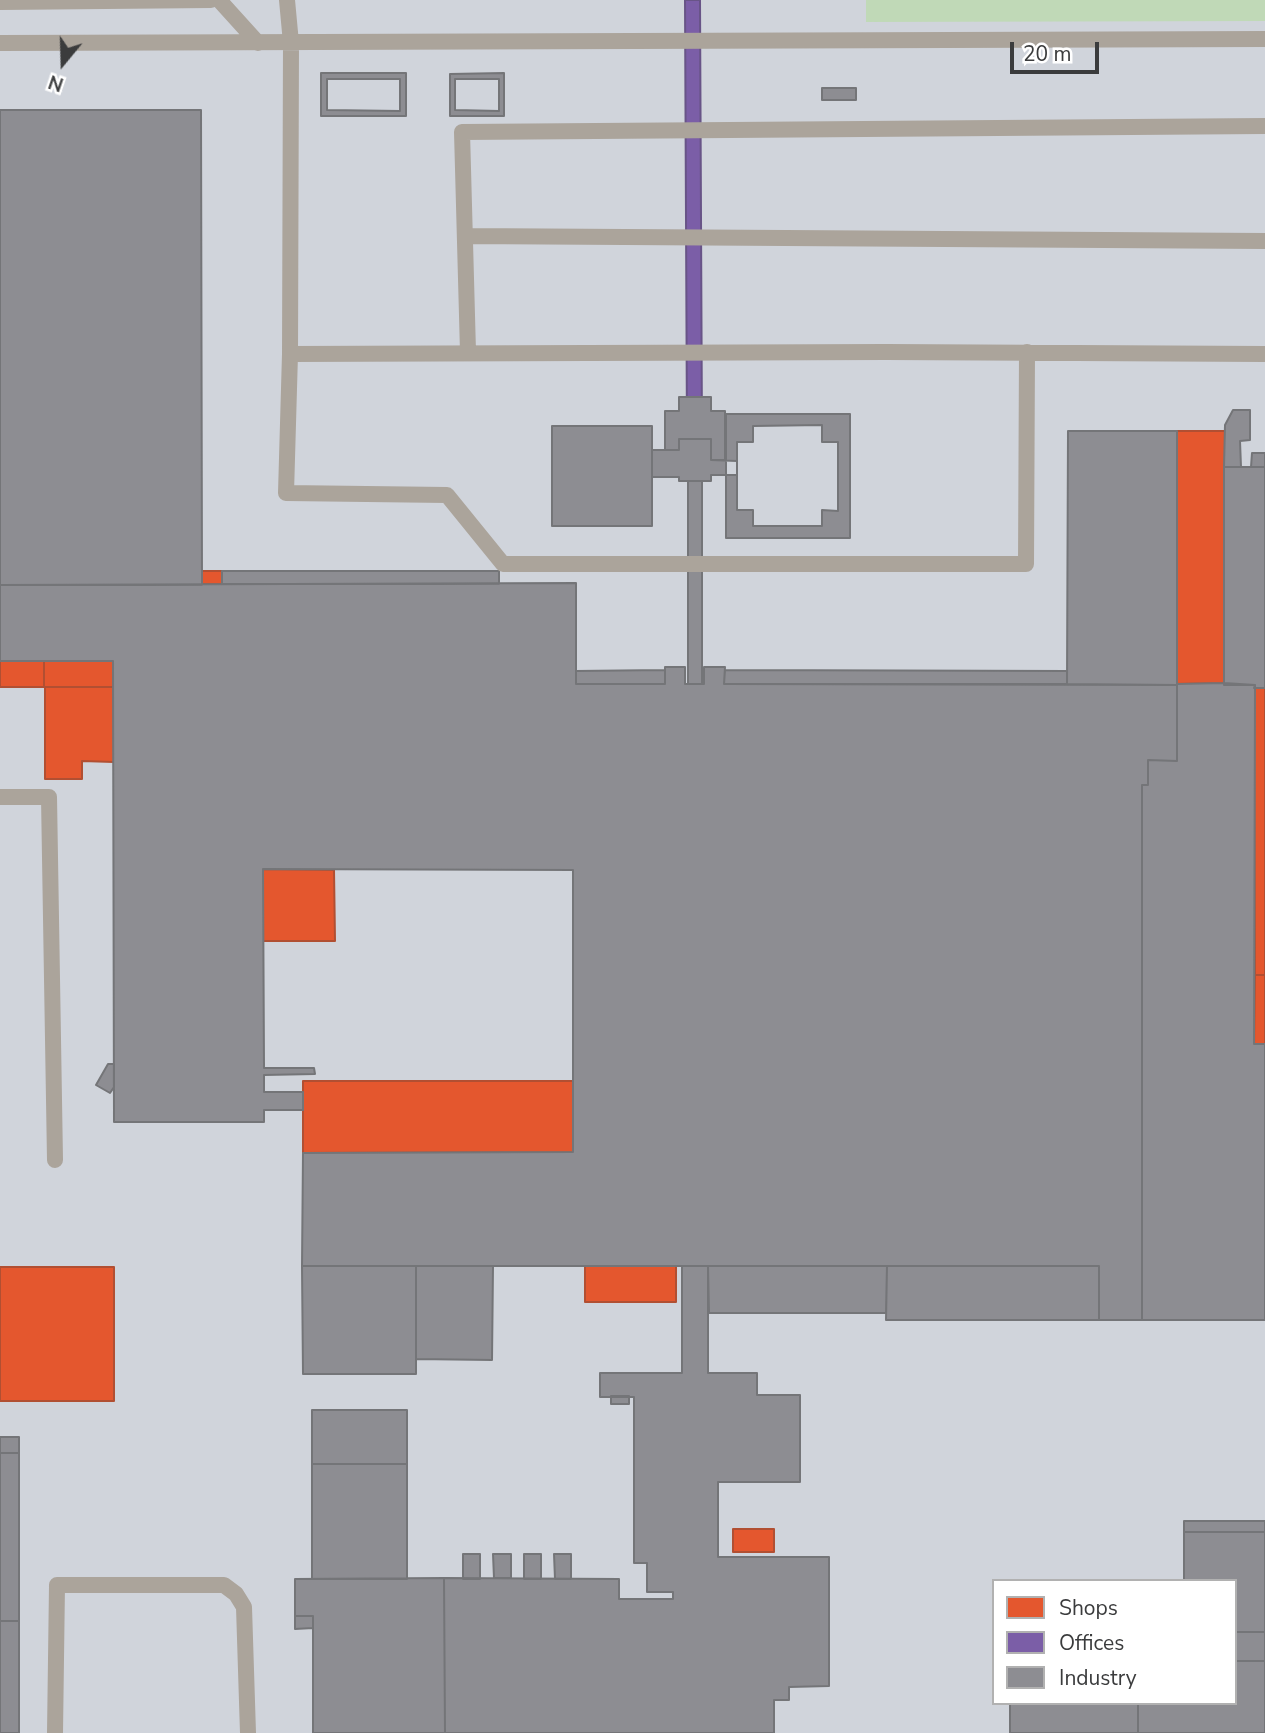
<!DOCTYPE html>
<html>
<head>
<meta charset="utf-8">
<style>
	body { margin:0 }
	#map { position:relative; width:1265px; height:1733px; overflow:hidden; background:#e2e4e7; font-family:"Nunito Sans",sans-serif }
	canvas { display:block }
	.legend { position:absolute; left:992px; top:1579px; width:245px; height:126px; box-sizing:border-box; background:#fff; border:2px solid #b1b1b1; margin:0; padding:9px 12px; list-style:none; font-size:21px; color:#3b3c3d }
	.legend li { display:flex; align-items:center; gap:14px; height:35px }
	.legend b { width:35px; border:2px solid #b1b1b1 }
	.north { position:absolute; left:28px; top:28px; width:70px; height:70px; -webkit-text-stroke:5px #fff; paint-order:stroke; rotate:199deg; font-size:19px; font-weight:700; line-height:28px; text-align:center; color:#3b3c3d }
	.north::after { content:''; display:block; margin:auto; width:24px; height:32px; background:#3b3c3d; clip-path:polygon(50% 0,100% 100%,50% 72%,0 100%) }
	.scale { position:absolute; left:1010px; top:42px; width:89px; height:32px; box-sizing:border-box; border:4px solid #3b3c3d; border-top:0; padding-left:9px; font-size:21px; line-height:24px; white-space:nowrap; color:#3b3c3d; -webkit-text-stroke:5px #fff; paint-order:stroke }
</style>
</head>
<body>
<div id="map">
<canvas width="1265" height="1733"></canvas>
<ul class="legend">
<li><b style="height:19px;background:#e4572e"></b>Shops</li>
<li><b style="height:19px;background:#7b5ea7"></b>Offices</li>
<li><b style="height:19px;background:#8d8d92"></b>Industry</li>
</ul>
<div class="north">N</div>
<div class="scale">20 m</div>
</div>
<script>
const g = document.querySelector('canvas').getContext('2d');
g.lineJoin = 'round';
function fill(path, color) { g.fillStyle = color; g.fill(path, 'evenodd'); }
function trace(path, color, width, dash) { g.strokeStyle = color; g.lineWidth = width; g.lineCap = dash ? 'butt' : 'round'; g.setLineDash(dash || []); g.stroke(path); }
fill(new Path2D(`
	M 0,0 L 1265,0 L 1265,1733 L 0,1733 ZM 994,1581 L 1235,1581 L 1235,1703 L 994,1703 Z`), '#d0d4db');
fill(new Path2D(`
	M 866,0 L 1265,0 L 1265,21 L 866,22 Z`), '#c0d9b7');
const shops = new Path2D(`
	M 1177,431 L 1225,431 L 1224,683 L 1177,684 Z
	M 201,571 L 222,571 L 222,584 L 202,584 Z
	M 0,661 L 44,661 L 44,687 L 0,687 Z
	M 44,661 L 113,661 L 113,687 L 44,687 Z
	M 45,687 L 113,687 L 114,762 L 82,761 L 82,779 L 45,779 Z
	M 1254,688 L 1265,688 L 1265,975 L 1255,975 Z
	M 263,869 L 334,870 L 335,941 L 263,941 Z
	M 1255,975 L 1265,975 L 1265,1044 L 1254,1044 Z
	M 303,1081 L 573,1081 L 573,1152 L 303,1153 Z
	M 585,1266 L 676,1266 L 676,1302 L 585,1302 Z
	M 0,1267 L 114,1267 L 114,1401 L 0,1401 Z
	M 733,1529 L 774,1529 L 774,1552 L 733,1552 Z`);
fill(shops, '#e4572e');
trace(shops, '#b14f32', 2);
const offices = new Path2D(`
	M 685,0 L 700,0 L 702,438 L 687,438 Z`);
fill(offices, '#7b5ea7');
trace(offices, '#685487', 2);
const industry = new Path2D(`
	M 321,73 L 406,73 L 406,116 L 321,116 Z
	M 504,73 L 504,116 L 450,116 L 450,74 Z
	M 327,79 L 400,79 L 400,111 L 327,110 Z
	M 455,79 L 499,79 L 499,111 L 455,110 Z
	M 822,88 L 856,88 L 856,100 L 822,100 Z
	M 0,110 L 201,110 L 202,585 L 0,585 Z
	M 679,397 L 711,397 L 711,411 L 725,411 L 725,460 L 711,460 L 711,439 L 679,439 L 679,450 L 665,450 L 665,411 L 679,411 Z
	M 1233,410 L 1250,410 L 1250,440 L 1240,441 L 1241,467 L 1224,467 L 1225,425 Z
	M 726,414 L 850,414 L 850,538 L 726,538 Z
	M 822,425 L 822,442 L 838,442 L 838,511 L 822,510 L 822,526 L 753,526 L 753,510 L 737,510 L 737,442 L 753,442 L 753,426 Z
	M 552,426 L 652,426 L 652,526 L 552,526 Z
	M 1068,431 L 1177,431 L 1177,685 L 1067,684 Z
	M 679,439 L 711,439 L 711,460 L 737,461 L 737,475 L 711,475 L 711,481 L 679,481 L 679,477 L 652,477 L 652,450 L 679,450 Z
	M 1252,453 L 1265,453 L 1265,467 L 1251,467 Z
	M 1224,467 L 1265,467 L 1265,688 L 1254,688 L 1255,685 L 1224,685 Z
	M 688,481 L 702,481 L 702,684 L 688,684 Z
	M 222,571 L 499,571 L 499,584 L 222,584 Z
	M 576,583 L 576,684 L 665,684 L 665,667 L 685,667 L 685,684 L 704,684 L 704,667 L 725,667 L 724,684 L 1177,685 L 1177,761 L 1148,760 L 1148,785 L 1142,785 L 1142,1320 L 1099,1320 L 1099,1266 L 302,1266 L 303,1153 L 573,1152 L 573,870 L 263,869 L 264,1068 L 314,1068 L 315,1074 L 264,1075 L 264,1092 L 303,1092 L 303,1110 L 264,1110 L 264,1122 L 114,1122 L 113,661 L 0,661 L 0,585 Z
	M 665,670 L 665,684 L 576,684 L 576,671 Z
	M 725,670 L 1067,671 L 1067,684 L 724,684 Z
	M 1224,683 L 1255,685 L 1254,1044 L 1265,1044 L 1265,1320 L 1142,1320 L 1142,785 L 1148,785 L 1148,760 L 1177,761 L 1177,684 Z
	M 108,1064 L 114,1064 L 114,1087 L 110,1093 L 96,1085 Z
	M 302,1266 L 416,1266 L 416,1374 L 303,1374 Z
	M 416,1266 L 493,1266 L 492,1360 L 416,1359 Z
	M 682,1266 L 708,1266 L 708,1373 L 757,1373 L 757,1395 L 800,1395 L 800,1482 L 718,1482 L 718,1557 L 829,1557 L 829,1686 L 789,1687 L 789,1700 L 774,1700 L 774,1733 L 445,1733 L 444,1578 L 619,1579 L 619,1599 L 673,1599 L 673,1592 L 647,1592 L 647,1563 L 634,1563 L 634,1397 L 600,1397 L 600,1373 L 682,1373 Z
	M 708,1266 L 887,1266 L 886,1313 L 709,1313 Z
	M 887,1266 L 1099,1266 L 1099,1320 L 886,1320 Z
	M 611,1396 L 629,1396 L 629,1404 L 611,1404 Z
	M 312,1410 L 407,1410 L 407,1464 L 312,1464 Z
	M 0,1437 L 19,1437 L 19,1453 L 0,1453 Z
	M 0,1453 L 19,1453 L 19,1621 L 0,1621 Z
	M 312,1464 L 407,1464 L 407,1579 L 312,1579 Z
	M 1184,1521 L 1265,1521 L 1265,1532 L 1184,1532 Z
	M 1184,1532 L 1265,1532 L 1265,1632 L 1235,1632 L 1235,1581 L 1184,1581 Z
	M 463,1554 L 480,1554 L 480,1579 L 463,1579 Z
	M 493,1554 L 511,1554 L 511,1578 L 494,1578 Z
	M 524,1554 L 541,1554 L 541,1579 L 524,1579 Z
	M 554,1554 L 571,1554 L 571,1579 L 555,1579 Z
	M 444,1578 L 445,1733 L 313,1733 L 313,1616 L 295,1616 L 295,1579 Z
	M 295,1616 L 313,1616 L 313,1628 L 295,1629 Z
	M 0,1621 L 19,1621 L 19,1733 L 0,1733 Z
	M 1235,1632 L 1265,1632 L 1265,1661 L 1235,1661 Z
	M 1235,1661 L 1265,1661 L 1265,1733 L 1138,1733 L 1138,1703 L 1235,1703 Z
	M 1010,1703 L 1138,1703 L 1138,1733 L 1010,1733 Z`);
fill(industry, '#8d8d92');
trace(industry, '#747578', 2);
trace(new Path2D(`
	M 219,0 L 258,43
	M 287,0 L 291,43 L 290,354 L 886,352 L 1265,354
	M 0,2 L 211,0
	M 0,43 L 1265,39
	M 465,236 L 1265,241
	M 468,352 L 462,132 L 1265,126
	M 290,354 L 286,493 L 447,495 L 503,564 L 1026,564 L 1027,352
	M 0,797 L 49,797 L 55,1160
	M 55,1733 L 57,1585 L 224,1585 L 236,1594 L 244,1607 L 248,1733`), '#aba49b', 16);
</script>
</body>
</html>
